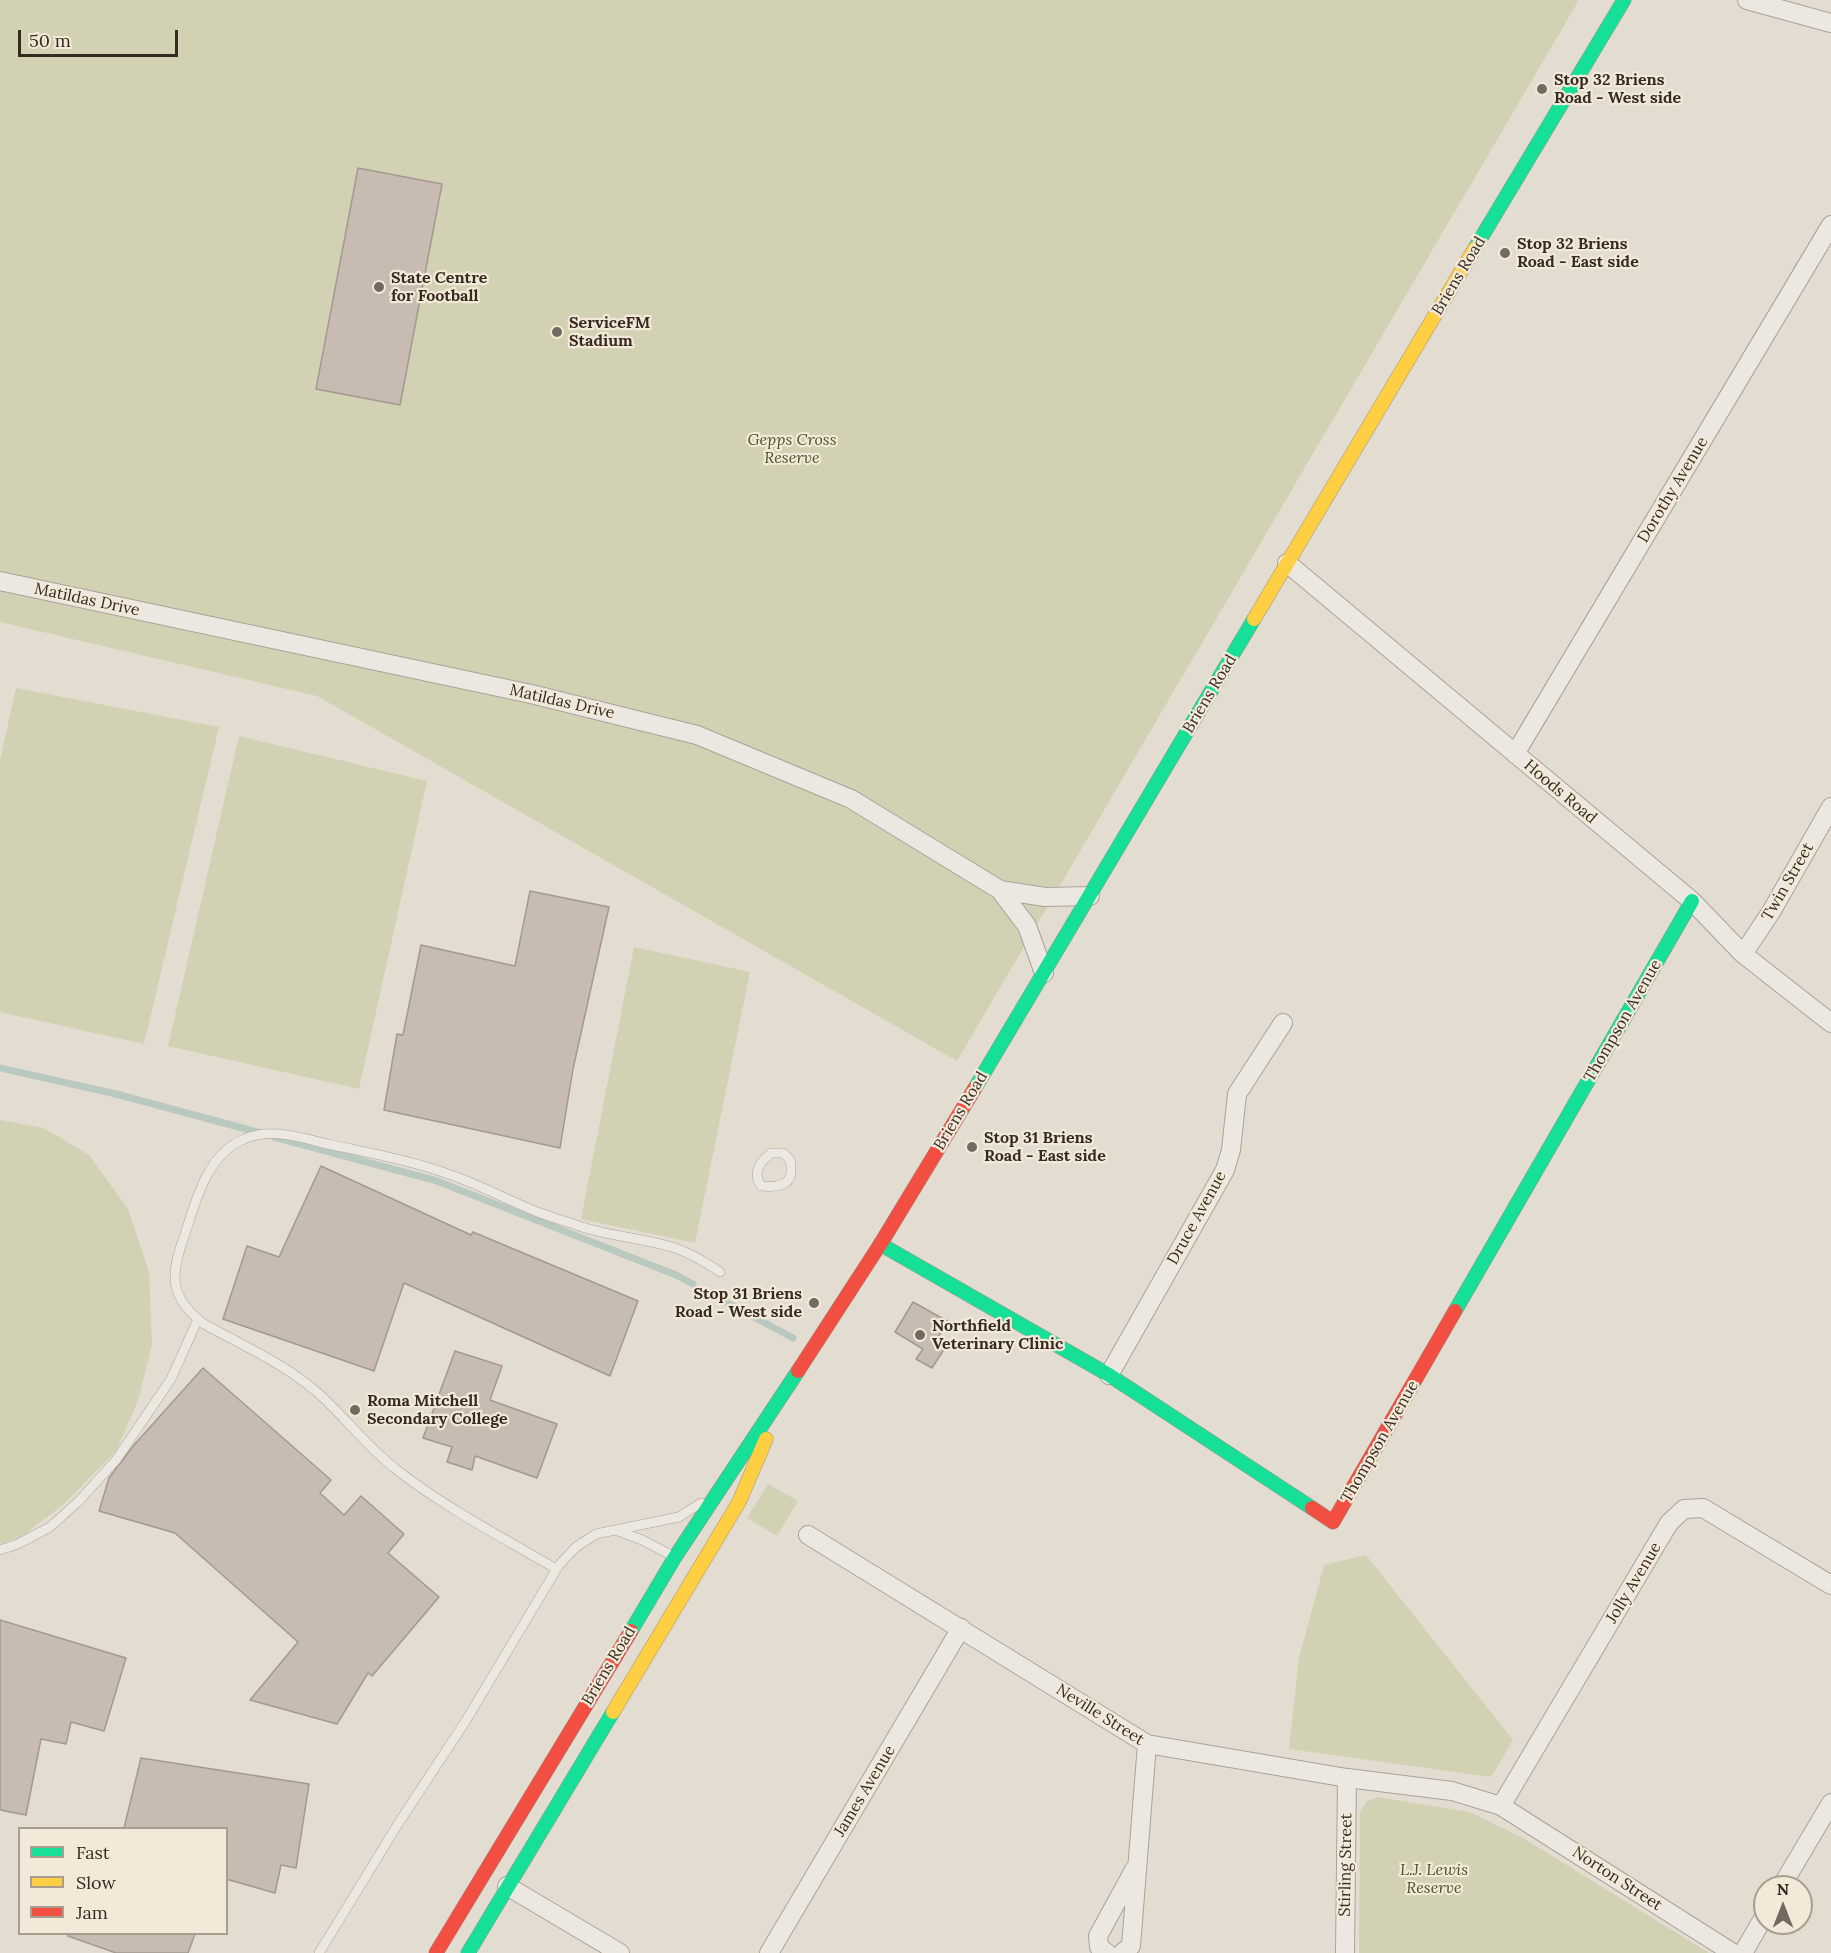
<!DOCTYPE html>
<html>
<head>
<meta charset="utf-8">
<style>
	body { margin:0 }
	#map { position:relative; width:1831px; height:1953px; overflow:hidden; background:#e3ddd1; font-family:Lora,serif }
	canvas { display:block }
	.legend { position:absolute; left:18px; top:1827px; width:210px; height:108px; box-sizing:border-box; background:#f3e9d8; border:2px solid #a89d8f; margin:0; padding:8px 10px; list-style:none; font-size:18px; color:#372b21 }
	.legend li { display:flex; align-items:center; gap:12px; height:30px }
	.legend b { width:30px; border:2px solid #a89d8f }
	.north { position:absolute; left:1753px; top:1875px; width:60px; height:60px; box-sizing:border-box; background:#f3e9d8; border:2px solid #a89d8f; border-radius:50%; rotate:0deg; font-size:16px; font-weight:700; line-height:24px; text-align:center; color:#372b21 }
	.north::after { content:''; display:block; margin:auto; width:21px; height:27px; background:#73695f; clip-path:polygon(50% 0,100% 100%,50% 72%,0 100%) }
	.scale { position:absolute; left:18px; top:30px; width:160px; height:27px; box-sizing:border-box; border:3px solid #372b21; border-top:0; padding-left:8px; font-size:18px; line-height:21px; white-space:nowrap; color:#372b21; -webkit-text-stroke:4px #f3e9d8; paint-order:stroke }
</style>
</head>
<body>
<div id="map">
<canvas width="1831" height="1953"></canvas>
<ul class="legend">
<li><b style="height:8px;background:#16e098"></b>Fast</li>
<li><b style="height:8px;background:#ffcf43"></b>Slow</li>
<li><b style="height:8px;background:#f24e42"></b>Jam</li>
</ul>
<div class="north">N</div>
<div class="scale">50 m</div>
</div>
<script>
const g = document.querySelector('canvas').getContext('2d');
g.lineJoin = 'round';
function fill(path, color) { g.fillStyle = color; g.fill(path, 'evenodd'); }
function trace(path, color, width, dash) { g.strokeStyle = color; g.lineWidth = width; g.lineCap = dash ? 'butt' : 'round'; g.setLineDash(dash || []); g.stroke(path); }
function label(font, color, halo, rows, align = 'center') {
  g.font = font + ' Lora,serif'; g.lineWidth = 4.5; g.setLineDash([]); g.textBaseline = 'middle'; g.strokeStyle = halo; g.fillStyle = color; for (const [text, x, y, turn = 0] of rows) {
    g.save(); g.translate(x, y); g.rotate((+turn || 0) * Math.PI / 180); g.textAlign = isNaN(turn) ? turn : align; if (halo) g.strokeText(text, 0, 0); g.fillText(text, 0, 0); g.restore();
  }
}
fill(new Path2D(`
	M 0,0 L 1579,0 L 957,1061 L 317,696 L 0,622 Z
	M 16,688 L 219,727 L 144,1044 L 0,1012 L 0,760 Z
	M 239,736 L 427,781 L 359,1089 L 168,1046 Z
	M 634,947 L 750,972 L 695,1243 L 581,1219 Z
	M 0,1120 L 44,1128 L 89,1155 L 128,1209 L 149,1272 L 152,1345 L 138,1401 L 116,1451 L 64,1504 L 21,1537 L 0,1544 Z
	M 768,1484 L 798,1501 L 777,1536 L 747,1518 Z
	M 1366,1555 L 1513,1740 L 1491,1777 L 1289,1749 L 1299,1658 L 1324,1565 Z
	M 1377,1797 L 1470,1812 L 1523,1838 L 1709,1953 L 1359,1953 L 1360,1813 L 1366,1802 Z`), '#d3d1b4');
trace(new Path2D(`
	M 0,1068 L 116,1094 L 261,1133
	M 274,1137 L 437,1181 L 676,1275 L 693,1284
	M 724,1301 L 793,1338`), '#bac9c0', 7);
const building = new Path2D(`
	M 358,168 L 442,184 L 400,405 L 316,389 Z
	M 530,891 L 609,907 L 573,1069 L 560,1148 L 384,1110 L 397,1034 L 403,1035 L 421,945 L 515,966 Z
	M 321,1166 L 471,1235 L 473,1232 L 638,1301 L 610,1376 L 404,1283 L 374,1371 L 223,1319 L 247,1246 L 279,1257 Z
	M 913,1302 L 949,1322 L 938,1337 L 948,1343 L 932,1368 L 916,1359 L 923,1349 L 895,1332 Z
	M 455,1351 L 502,1366 L 490,1400 L 557,1424 L 537,1478 L 475,1456 L 472,1470 L 447,1462 L 452,1447 L 423,1438 Z
	M 203,1368 L 331,1480 L 320,1493 L 344,1515 L 361,1496 L 404,1534 L 388,1553 L 439,1597 L 372,1676 L 368,1673 L 337,1724 L 250,1700 L 298,1642 L 175,1533 L 99,1511 L 109,1478 L 134,1445 Z
	M 0,1620 L 126,1658 L 104,1731 L 71,1722 L 66,1744 L 41,1739 L 26,1815 L 0,1810 Z
	M 141,1758 L 309,1784 L 296,1868 L 281,1865 L 275,1893 L 226,1879 L 226,1828 L 124,1828 Z
	M 68,1934 L 195,1934 L 188,1953 L 116,1953 L 68,1936 Z`);
fill(building, '#c7bbb2');
trace(building, '#a39990', 1.5);
const lane = new Path2D(`
	M 771,1153 L 783,1153 L 790,1160 C 795,1184 783,1188 761,1186 C 752,1172 760,1162 771,1153 Z
	M 618,1531 L 642,1540 L 673,1556
	M 0,1550 L 18,1544 L 50,1527 L 79,1501 L 116,1460 L 171,1379 L 198,1319
	M 556,1569 C 502,1537 447,1509 397,1470 C 367,1447 345,1417 318,1393 C 285,1364 242,1345 204,1324 C 169,1297 170,1276 184,1237 C 196,1201 206,1155 244,1139 C 270,1127 302,1138 328,1144 C 369,1153 409,1160 448,1174 C 479,1184 509,1201 540,1213 C 553,1218 566,1221 579,1226 C 609,1236 641,1238 672,1247 C 689,1252 705,1262 720,1272
	M 319,1953 L 398,1824 L 465,1722 L 559,1565 L 576,1547 L 596,1534 L 679,1517 L 701,1503`);
const street = new Path2D(`
	M 1747,0 L 1831,23
	M 1287,563 L 1692,901 L 1743,954 L 1831,1023
	M 0,581 L 531,694 L 697,735 L 851,799 L 1000,890 L 1027,926 L 1044,973
	M 1515,754 L 1831,225
	M 1000,890 L 1045,897 L 1090,896
	M 1743,954 L 1771,912 L 1831,807
	M 1109,1375 L 1225,1170 L 1231,1150 L 1237,1094 L 1283,1023
	M 808,1535 L 1147,1744 L 1347,1778 L 1452,1791 L 1501,1806 L 1733,1953
	M 1501,1806 L 1669,1523 L 1684,1509 L 1703,1508 L 1831,1585
	M 507,1886 L 620,1953
	M 1781,1887 L 1831,1803
	M 769,1953 L 961,1628
	M 1107,1953 L 1099,1947 L 1098,1936 L 1134,1870
	M 1122,1953 L 1131,1946 L 1147,1744
	M 1345,1953 L 1347,1778
	M 1743,1953 L 1765,1915`);
const fast = new Path2D(`
	M 1475,248 L 1624,0
	M 975,1088 L 1254,619
	M 880,1244 L 1109,1375 L 1312,1508
	M 1455,1311 L 1692,901
	M 631,1631 L 675,1557 L 798,1371
	M 468,1953 L 613,1712`);
const slow = new Path2D(`
	M 1254,619 L 1475,248
	M 613,1712 L 739,1502 L 766,1439`);
const jam = new Path2D(`
	M 798,1371 L 881,1243 L 975,1088
	M 1312,1508 L 1333,1522 L 1455,1311
	M 436,1953 L 631,1631`);
trace(lane, '#a9a299', 10);
trace(street, '#a9a299', 20);
trace(fast, '#999289', 15);
trace(slow, '#999289', 15);
trace(jam, '#999289', 15);
trace(lane, '#ece8e1', 9);
trace(street, '#ece8e1', 18);
trace(fast, '#16e098', 14);
trace(slow, '#ffcf43', 14);
trace(jam, '#f24e42', 14);
for (const [x, y, r, color] of [
	[1542,89,6,"#73695f"],
	[1505,253,6,"#73695f"],
	[379,287,6,"#73695f"],
	[557,332,6,"#73695f"],
	[972,1147,6,"#73695f"],
	[814,1303,6,"#73695f"],
	[920,1335,6,"#73695f"],
	[355,1410,6,"#73695f"]
]) { const dot = new Path2D(); dot.arc(x, y, r, 0, 2 * Math.PI); g.fillStyle = color; g.fill(dot); trace(dot, '#f3e9d8', 2); }
label('bold 16px', '#372b21', '#f3e9d8', [
	["Stop 32 Briens",1554,80],
	["Road - West side",1554,98],
	["Stop 32 Briens",1517,244],
	["Road - East side",1517,262],
	["State Centre",391,278],
	["for Football",391,296],
	["ServiceFM",569,323],
	["Stadium",569,341],
	["Stop 31 Briens",984,1138],
	["Road - East side",984,1156],
	["Stop 31 Briens",802,1294,"right"],
	["Road - West side",802,1312,"right"],
	["Northfield",932,1326],
	["Veterinary Clinic",932,1344],
	["Roma Mitchell",367,1401],
	["Secondary College",367,1419]
], 'left');
label('16px', '#372b21', '#f3e9d8', [
	["Briens Road",1459,276,-59],
	["Dorothy Avenue",1673,490,-59],
	["Matildas Drive",87,600,12],
	["Briens Road",1210,694,-59],
	["Matildas Drive",562,702,13],
	["Hoods Road",1560,792,40],
	["Twin Street",1788,882,-60],
	["Thompson Avenue",1623,1021,-60],
	["Briens Road",961,1111,-59],
	["Druce Avenue",1197,1218,-61],
	["Thompson Avenue",1380,1442,-60],
	["Jolly Avenue",1634,1583,-59],
	["Briens Road",609,1666,-59],
	["Neville Street",1100,1715,32],
	["James Avenue",865,1791,-59],
	["Stirling Street",1346,1865,-89],
	["Norton Street",1617,1879,33]
]);
label('italic 16px', '#4a522a', '#f3e9d8', [
	["Gepps Cross",792,440],
	["Reserve",792,458],
	["L.J. Lewis",1434,1870],
	["Reserve",1434,1888]
]);
</script>
</body>
</html>
